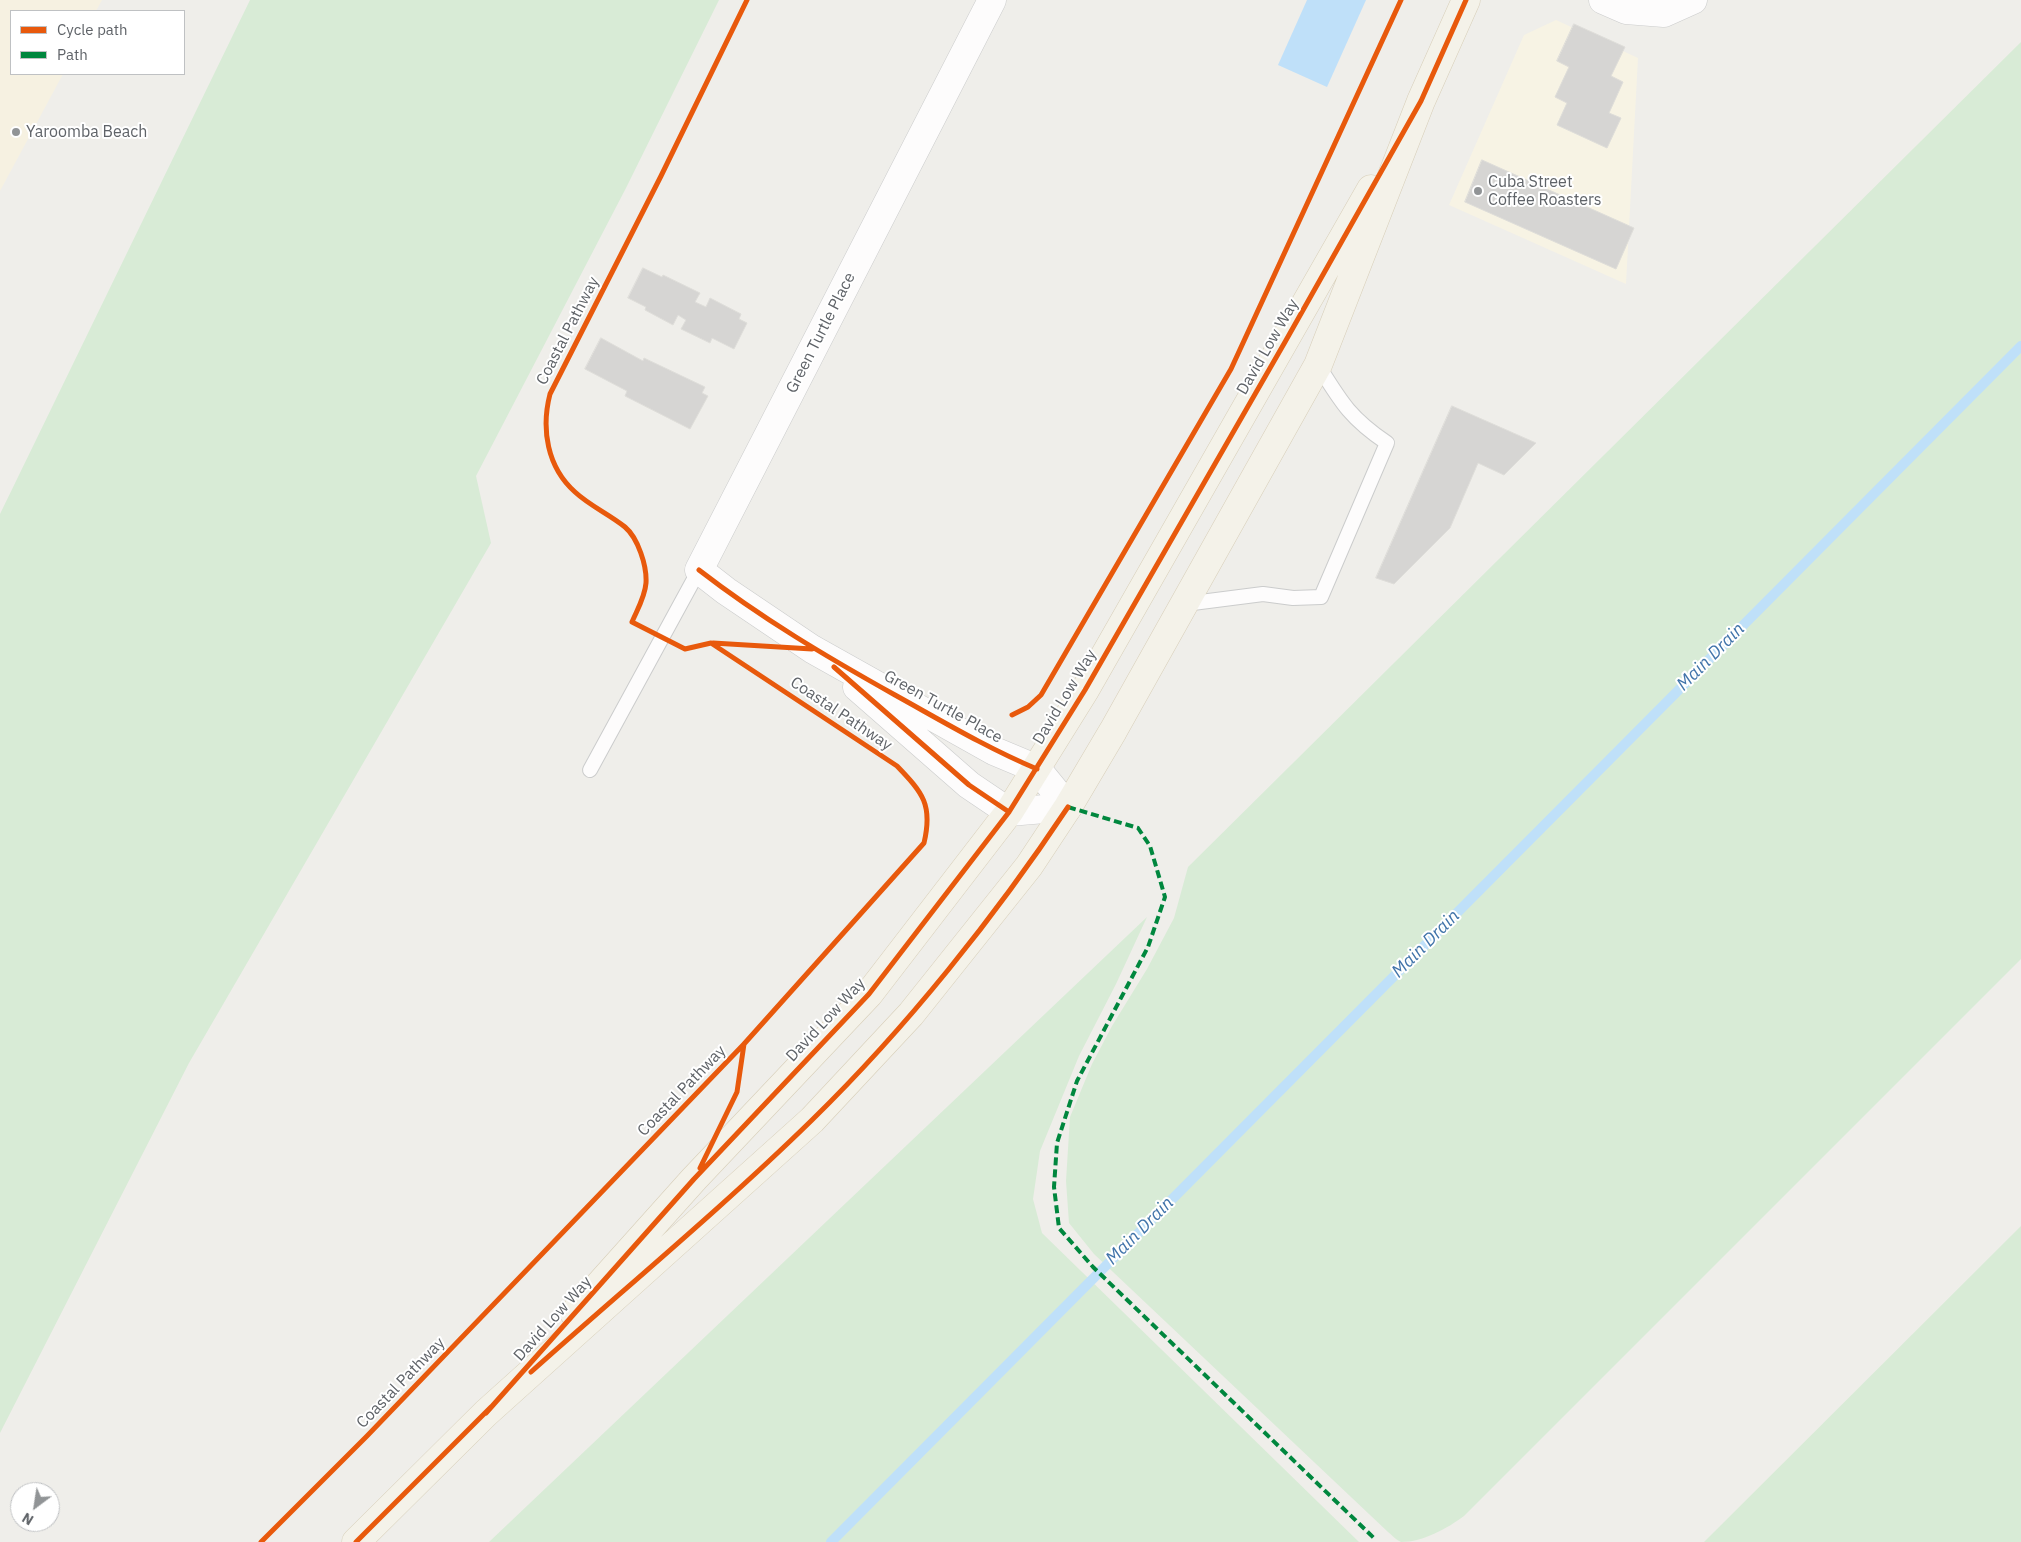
<!DOCTYPE html>
<html>
<head>
<meta charset="utf-8">
<style>
	body { margin:0 }
	#map { position:relative; width:2021px; height:1542px; overflow:hidden; background:#efeeea; font-family:"IBM Plex Sans",sans-serif }
	canvas { display:block }
	.legend { position:absolute; left:10px; top:10px; width:175px; height:65px; box-sizing:border-box; background:#fff; border:1px solid #bfc1c3; margin:0; padding:6px 9px; list-style:none; font-size:15px; color:#5f6368 }
	.legend li { display:flex; align-items:center; gap:10px; height:25px }
	.legend b { width:25px; border:1px solid #bfc1c3 }
	.north { position:absolute; left:10px; top:1482px; width:50px; height:50px; box-sizing:border-box; background:#fff; border:1px solid #bfc1c3; border-radius:50%; rotate:211deg; font-size:14px; font-weight:700; line-height:20px; text-align:center; color:#5f6368 }
	.north::after { content:''; display:block; margin:auto; width:18px; height:22px; background:#919496; clip-path:polygon(50% 0,100% 100%,50% 72%,0 100%) }
</style>
</head>
<body>
<div id="map">
<canvas width="2021" height="1542"></canvas>
<ul class="legend">
<li><b style="height:6px;background:#e8590c"></b>Cycle path</li>
<li><b style="height:6px;background:#00873e"></b>Path</li>
</ul>
<div class="north">N</div>
</div>
<script>
const g = document.querySelector('canvas').getContext('2d');
g.lineJoin = 'round';
function fill(path, color) { g.fillStyle = color; g.fill(path, 'evenodd'); }
function trace(path, color, width, dash) { g.strokeStyle = color; g.lineWidth = width; g.lineCap = dash ? 'butt' : 'round'; g.setLineDash(dash || []); g.stroke(path); }
function label(font, color, halo, rows, align = 'center') {
  g.font = font + ' "IBM Plex Sans",sans-serif'; g.lineWidth = 4; g.setLineDash([]); g.textBaseline = 'middle'; g.strokeStyle = halo; g.fillStyle = color; for (const [text, x, y, turn = 0] of rows) {
    g.save(); g.translate(x, y); g.rotate((+turn || 0) * Math.PI / 180); g.textAlign = isNaN(turn) ? turn : align; if (halo) g.strokeText(text, 0, 0); g.fillText(text, 0, 0); g.restore();
  }
}
fill(new Path2D(`
	M 1556,20 L 1638,58 L 1626,284 L 1449,205 L 1524,35 Z`), '#f7f3e4');
fill(new Path2D(`
	M 250,0 L 719,0 L 626,188 L 476,476 L 491,543 L 189,1063 L 0,1433 L 0,514 Z
	M 2021,42 L 2021,959 L 1464,1516 C 1448,1528 1423,1542 1401,1542 C 1396,1540 1392,1535 1388,1532 L 1094,1254 L 1069,1223 L 1066,1181 L 1070,1117 L 1092,1064 L 1112,1026 L 1147,969 L 1174,918 L 1188,867 Z
	M 1147,917 L 1116,984 L 1079,1056 L 1040,1151 L 1033,1199 L 1042,1233 L 1359,1542 L 489,1542 Z
	M 2021,1226 L 2021,1542 L 1704,1542 Z`), '#d8ebd6');
fill(new Path2D(`
	M 0,0 L 102,0 L 96,11 L 11,11 L 11,74 L 63,74 L 0,191 Z`), '#f6f1e1');
fill(new Path2D(`
	M 1307,0 L 1366,0 L 1327,87 L 1278,65 Z`), '#bfe0f9');
trace(new Path2D(`
	M 831,1542 L 2021,346`), '#bfe0f9', 10);
const building = new Path2D(`
	M 1574,24 L 1625,47 L 1611,76 L 1623,82 L 1609,113 L 1621,118 L 1607,148 L 1557,125 L 1567,103 L 1555,97 L 1569,67 L 1557,61 Z
	M 1482,160 L 1634,228 L 1616,269 L 1465,202 Z
	M 643,268 L 662,277 L 663,275 L 700,293 L 695,302 L 706,307 L 710,298 L 741,314 L 739,319 L 747,323 L 734,349 L 712,338 L 710,343 L 681,329 L 686,320 L 678,315 L 673,325 L 645,310 L 646,307 L 628,298 Z
	M 601,338 L 643,361 L 644,358 L 705,387 L 702,393 L 708,396 L 690,429 L 625,396 L 627,391 L 585,369 Z
	M 1452,406 L 1536,443 L 1504,475 L 1478,463 L 1450,528 L 1394,584 L 1376,578 Z`);
fill(building, '#d6d5d3');
trace(building, '#deddd9', 1);
const service = new Path2D(`
	M 1185,604 L 1263,594 L 1293,598 L 1321,597 L 1387,443 C 1350,418 1341,402 1318,365
	M 590,770 L 699,570`);
const minor = new Path2D(`
	M 992,0 L 699,570 L 726,591 L 812,649 L 994,751 L 1037,769 L 1068,807
	M 1603,0 L 1626,10 L 1664,13 L 1693,0
	M 857,687 L 969,785 L 1009,812 L 1068,807`);
const primary = new Path2D(`
	M 574,1313 L 694,1179 L 869,994 L 1009,812 L 1085,690 L 1371,189
	M 356,1542 L 486,1413 L 812,1120 L 911,1014 L 1029,866 L 1068,807 L 1113,731 L 1318,365 L 1421,101 L 1466,0`);
trace(service, '#cbcccc', 16);
trace(minor, '#cbcccc', 29);
trace(primary, '#d7ceb8', 29);
trace(service, '#fdfcfc', 14);
trace(minor, '#fdfcfc', 28);
trace(primary, '#f4f2e9', 28);
trace(new Path2D(`
	M 1068,807 L 1138,828 L 1150,846 L 1165,897 L 1148,947 L 1077,1081 L 1057,1143 L 1054,1187 L 1059,1228 L 1093,1267 L 1376,1540`), '#00873e', 4, [8, 4]);
trace(new Path2D(`
	M 699,570 C 761,618 827,657 895,695 C 942,721 987,748 1037,769
	M 713,643 L 812,649
	M 834,667 L 969,785 L 1009,812
	M 1012,715 L 1028,707 L 1041,695 L 1231,369 L 1401,0
	M 700,1168 L 737,1092 L 744,1044
	M 531,1372 C 624,1289 722,1208 812,1120 C 906,1028 995,917 1068,807
	M 486,1413 L 694,1179 L 869,994 L 1009,812 L 1085,690 L 1285,342 L 1421,101 L 1466,0
	M 261,1542 L 367,1436 L 744,1044 L 924,843 C 933,805 923,793 897,766 L 711,643 L 685,649 L 632,622 C 637,610 645,597 646,583 C 647,566 638,538 625,527 C 609,514 590,506 575,492 C 547,467 541,429 550,394 L 661,176 L 747,0
	M 356,1542 L 491,1407`), '#e8590c', 5);
for (const [x, y, r, color] of [
	[16,132,5,"#919496"],
	[1478,191,5,"#919496"]
]) { const dot = new Path2D(); dot.arc(x, y, r, 0, 2 * Math.PI); g.fillStyle = color; g.fill(dot); trace(dot, '#fff', 2); }
label('16px', '#5f6368', '#fff', [
	["Yaroomba Beach",26,132],
	["Cuba Street",1488,182],
	["Coffee Roasters",1488,200]
], 'left');
label('16px', '#5f6368', '#fff', [
	["Coastal Pathway",568,331,-63],
	["Green Turtle Place",821,333,-63],
	["David Low Way",1268,347,-60],
	["David Low Way",1065,697,-59],
	["Green Turtle Place",943,707,29],
	["Coastal Pathway",841,714,34],
	["David Low Way",826,1020,-47],
	["Coastal Pathway",682,1091,-46],
	["David Low Way",553,1319,-48],
	["Coastal Pathway",401,1383,-46]
]);
label('italic 18px', '#4174aa', '#fff', [
	["Main Drain",1711,657,-45],
	["Main Drain",1426,944,-45],
	["Main Drain",1140,1231,-45]
]);
</script>
</body>
</html>
